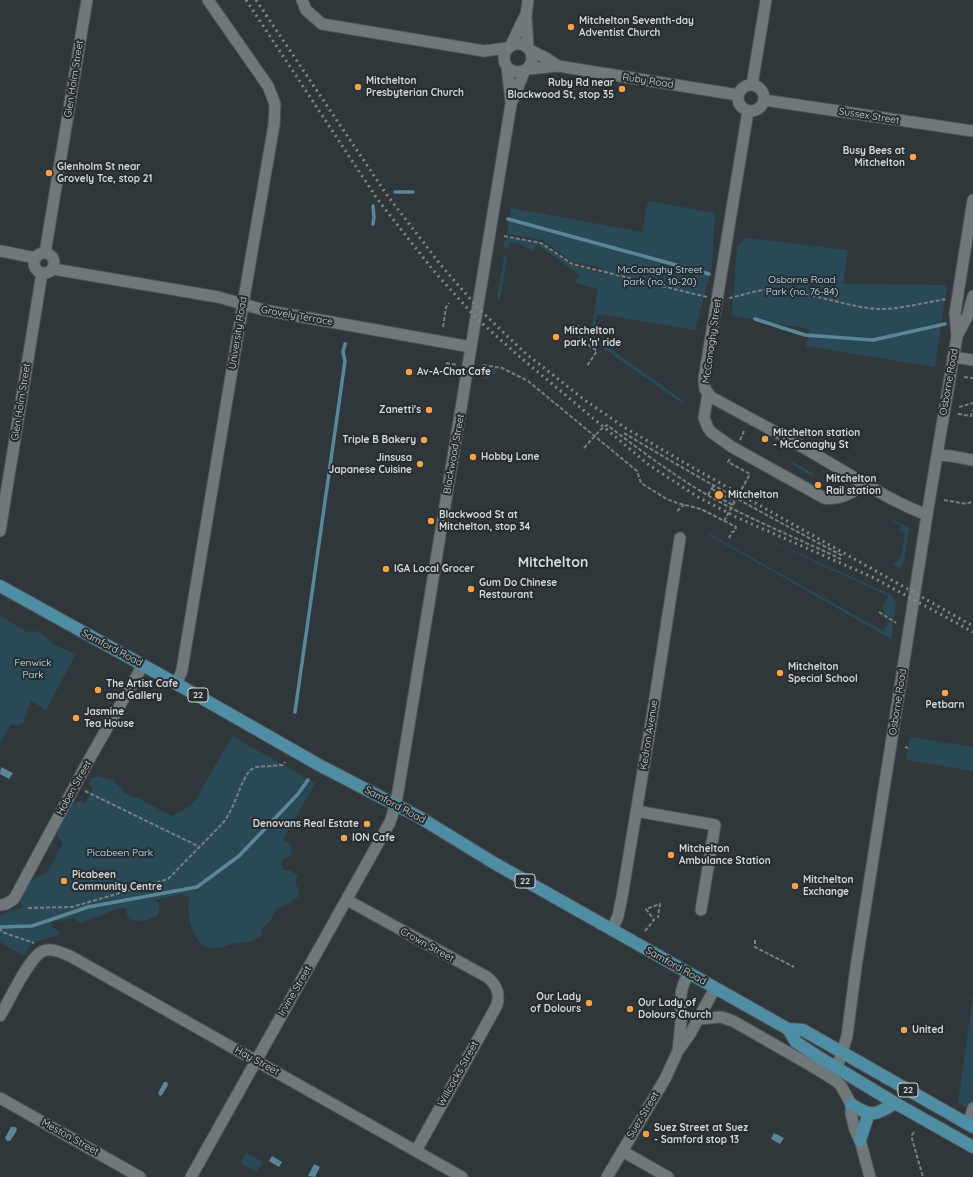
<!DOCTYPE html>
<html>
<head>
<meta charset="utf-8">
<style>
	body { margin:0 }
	canvas { display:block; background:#30373a }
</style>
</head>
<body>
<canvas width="973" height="1177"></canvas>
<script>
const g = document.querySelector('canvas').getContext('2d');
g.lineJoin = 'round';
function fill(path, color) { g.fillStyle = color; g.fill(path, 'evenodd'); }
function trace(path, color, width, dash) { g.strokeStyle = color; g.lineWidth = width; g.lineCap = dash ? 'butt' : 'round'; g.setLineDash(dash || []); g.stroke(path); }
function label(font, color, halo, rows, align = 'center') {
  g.font = font + ' Quicksand,sans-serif'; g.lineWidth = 4; g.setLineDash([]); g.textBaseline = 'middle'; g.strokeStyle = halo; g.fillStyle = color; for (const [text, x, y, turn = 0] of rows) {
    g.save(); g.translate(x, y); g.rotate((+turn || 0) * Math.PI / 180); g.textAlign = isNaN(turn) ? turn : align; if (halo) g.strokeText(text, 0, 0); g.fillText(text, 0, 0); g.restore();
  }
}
fill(new Path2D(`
	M 648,201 L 715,213 L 712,266 L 695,330 L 597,314 L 593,336 L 685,402 L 683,404 L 590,339 L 598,289 L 577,283 L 576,281 L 580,275 L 538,245 L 532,251 L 520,244 L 510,242 L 509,248 L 504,247 L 504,241 L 508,237 L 541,243 L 571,265 L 603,274 L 603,268 L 572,262 L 542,240 L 507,234 L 511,208 L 642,232 Z
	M 745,238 L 848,250 L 843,284 L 947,285 L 935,367 L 806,346 L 809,329 L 732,316 L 737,246 Z
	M 504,257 L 507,257 L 500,299 L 497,299 Z
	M 489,368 L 497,369 L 496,372 L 488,379 L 483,379 L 485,371 L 488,372 Z
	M 793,462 L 814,474 L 812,476 L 792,464 Z
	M 883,516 L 895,521 L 909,528 L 904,562 L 900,569 L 893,565 L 901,558 L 905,533 L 899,530 L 901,526 Z
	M 740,527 L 890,594 L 896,603 L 894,619 L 886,615 L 882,608 L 888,596 Z
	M 708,533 L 883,631 L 889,621 L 893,623 L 891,639 L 707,534 Z
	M 0,616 L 29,633 L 32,631 L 39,632 L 52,642 L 52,644 L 76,654 L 46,710 L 31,701 L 23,723 L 18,726 L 11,724 L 0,744 Z
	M 232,736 L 315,783 L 314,785 L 315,786 L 312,788 L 283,840 L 291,845 L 292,854 L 281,861 L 283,870 L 291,871 L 298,876 L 295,882 L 299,891 L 298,897 L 288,904 L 277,909 L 270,921 L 263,927 L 261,936 C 252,943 243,942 232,944 C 227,945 222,948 217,948 C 192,951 187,916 189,898 L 183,894 L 154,900 L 158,902 L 160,909 L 158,915 C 149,920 139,923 129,919 L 127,914 L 126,907 L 115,909 L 107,913 L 81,923 L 73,918 L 52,922 L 51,926 L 61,933 L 53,937 L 33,942 L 23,956 L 0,942 L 0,915 L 16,909 L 23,908 L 18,899 C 25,888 32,876 46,874 L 63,843 L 57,836 L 58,828 L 72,804 L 78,801 L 83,802 L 84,805 L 93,789 L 89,784 L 91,778 L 98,776 L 113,780 L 123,790 L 123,792 L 134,798 L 137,797 L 171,816 L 188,807 L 195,801 Z
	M 910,737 L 973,747 L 973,771 L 906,760 Z
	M 973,996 L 973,1111 L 958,1103 Z
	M 246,1153 L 263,1162 L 257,1172 L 241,1163 Z`), '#294956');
fill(new Path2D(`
	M 1,767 L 13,773 L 9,779 L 0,774 Z
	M 164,1082 L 167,1082 L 168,1085 L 162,1095 L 160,1096 L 158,1093 Z
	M 11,1127 L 15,1127 L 17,1129 L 16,1132 L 10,1141 L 7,1141 L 5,1138 Z
	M 774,1133 L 784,1138 L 780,1144 L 771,1139 Z
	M 272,1156 L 282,1162 L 279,1167 L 269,1161 Z
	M 314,1164 L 320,1167 L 315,1177 L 308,1176 Z`), '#5b8698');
trace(new Path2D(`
	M 395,192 L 413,192
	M 373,206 L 374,217 L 373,224
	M 508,219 L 709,274
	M 755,319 L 805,335 L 873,340 L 945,324
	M 295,712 L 345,361 L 343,352 L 345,344
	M 0,927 L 32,926 L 88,907 L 197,887 L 239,856 L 298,794 L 308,780`), '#5b8698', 3.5);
const minor = new Path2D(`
	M 302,0 L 306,10 L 322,24 L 484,51 L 507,48
	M 528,0 L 526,16 L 528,47
	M504 58a14 14 0 1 1 28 0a14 14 0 1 1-28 0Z
	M 511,45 L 525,16
	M 532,51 L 546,58 L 558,66
	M 507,67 L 511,102
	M 528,69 L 558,66 L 738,95
	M738 98a13 13 0 1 1 26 0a13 13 0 1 1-26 0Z
	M 752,85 L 766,0
	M 764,100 L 973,131
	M 748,111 L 704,379 L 705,389 L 711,397 L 794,442 L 886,496 L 908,507 L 927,515
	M 0,251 L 36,258
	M34 263a10 10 0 1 1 20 0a10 10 0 1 1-20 0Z
	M 45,253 L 87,0
	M 53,269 L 218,297 L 264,310 L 471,347
	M 957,336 L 968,315 L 973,296
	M 953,357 L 973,360
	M 708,393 L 704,418 L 708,428 L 711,432 L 732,447 L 824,498 C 841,501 852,492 865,484
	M 937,455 L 951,456 L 973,460
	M 0,531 L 42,273
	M 177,684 L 182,670 L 245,292 L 274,125 L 275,104 L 268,86 L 208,0
	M 636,811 L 715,825 L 701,910
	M 347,900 L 487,977 C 497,985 500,993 497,1005 L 416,1151
	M 0,905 L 6,904 L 14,899 L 90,758 L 143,665
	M 612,930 L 618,916 L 622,897 L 652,717 L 680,538
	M 0,1016 C 8,1003 29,957 43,951 C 51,947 62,953 70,956 L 462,1177
	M 699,1019 L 721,1017 L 733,1021 L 810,1065 L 836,1081 L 841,1086 L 851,1104 L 851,1114 L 855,1130 L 860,1140 L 870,1177
	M 678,1051 C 679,1041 680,1032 681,1022 C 682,1000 677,994 689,973
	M 837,1068 L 847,1036 L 856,967 L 927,515 L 957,336 L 955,313 L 973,200
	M 0,1098 L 140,1177
	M 967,1124 L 972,1112 L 973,1108
	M 622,1151 L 668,1177
	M 191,1177 L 390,822 L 396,804 L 406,743 L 511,104 L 525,70
	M 607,1177 L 665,1079 L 678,1051 L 690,1034 L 715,988`);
const major = new Path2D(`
	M 0,586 L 177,684 L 319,765 L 419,817 L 494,863 L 788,1029 L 803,1030 L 973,1127
	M 788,1029 L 796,1042 L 817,1056 L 895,1103 L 973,1147
	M 851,1104 C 871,1118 876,1115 895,1103
	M 860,1140 L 869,1113`);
trace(minor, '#4d5255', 13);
trace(major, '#4d5255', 14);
trace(new Path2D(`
	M 504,236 L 541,243 L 572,264 L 707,297
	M 729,298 C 741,296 752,291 765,290 C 803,288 839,306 877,309 C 897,310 926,302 947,299
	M 578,325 L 580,339 L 597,351 L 587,366
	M 443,327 L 446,307 L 449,303
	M 446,363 L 458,365
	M 483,365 L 502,368 L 528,381 L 637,471 L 641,483 L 665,498 L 677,503 L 701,509 L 736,527 L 735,531 L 732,532 L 729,538
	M 964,377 L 973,378
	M 959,407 L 973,403
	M 958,414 L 971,416 L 973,410
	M 624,433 C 695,476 769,517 843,556
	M 740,440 L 744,431
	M 584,448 L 600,430 L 607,425 C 640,450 673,475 709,496 C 751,520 797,538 841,559
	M 730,459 L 728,462 L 750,474
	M 712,489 L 735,502
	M 708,495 L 714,485
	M 718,497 L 733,505
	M 944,500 L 967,504 L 973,501
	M 677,511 L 684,505
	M 879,612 L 896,623
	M 905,747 L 908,748
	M 85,791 L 200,847
	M 28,908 L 72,907 L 168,879 L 222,824 C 236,807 238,786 250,770 L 256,767 L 283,765 L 285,762
	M 0,928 L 2,932 L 34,943
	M 645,931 L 654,920 L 646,909 L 660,904 L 658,917 L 659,917
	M 755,940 L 755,947 L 794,967
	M 914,1132 L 912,1135 L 912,1139 L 923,1177`), '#797e81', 2, [4, 2]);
trace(minor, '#70787c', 11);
trace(major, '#4e8da4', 12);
trace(new Path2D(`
	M 246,0 L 378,200 L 433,270 L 476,318 L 520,357 L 649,465 L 698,497 L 736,517 L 872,577 L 973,632
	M 256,0 L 387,195 L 440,264 L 478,308 L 524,352 L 586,401 L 624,427 L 690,466 L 973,626`), '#818789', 3, [2, 4]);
trace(new Path2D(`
	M 724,521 L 750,474`), '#797e81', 2, [4, 2]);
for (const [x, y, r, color] of [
	[571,27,4,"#f6a247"],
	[358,87,4,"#f6a247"],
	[622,89,4,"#f6a247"],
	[913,157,4,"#f6a247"],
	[49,173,4,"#f6a247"],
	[556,337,4,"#f6a247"],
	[409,372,4,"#f6a247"],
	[429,410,4,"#f6a247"],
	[765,439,4,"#f6a247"],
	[424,440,4,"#f6a247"],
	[473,457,4,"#f6a247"],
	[420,464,4,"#f6a247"],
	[818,485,4,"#f6a247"],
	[719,495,5,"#f6a247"],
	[431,521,4,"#f6a247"],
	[386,569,4,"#f6a247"],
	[471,589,4,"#f6a247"],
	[780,673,4,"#f6a247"],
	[98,690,4,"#f6a247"],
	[945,693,4,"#f6a247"],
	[76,718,4,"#f6a247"],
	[367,824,4,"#f6a247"],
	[344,838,4,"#f6a247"],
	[671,855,4,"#f6a247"],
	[64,881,4,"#f6a247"],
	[795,886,4,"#f6a247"],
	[589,1003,4,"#f6a247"],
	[630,1009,4,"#f6a247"],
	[904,1030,4,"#f6a247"],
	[646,1134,4,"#f6a247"]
]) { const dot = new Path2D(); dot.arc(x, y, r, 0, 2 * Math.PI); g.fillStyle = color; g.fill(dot); trace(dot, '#262c2f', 1.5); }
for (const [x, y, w] of [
	[198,695,20],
	[525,881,20],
	[908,1090,20]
]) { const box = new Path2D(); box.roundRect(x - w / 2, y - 7, w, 14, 3); g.fillStyle = '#262c2f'; g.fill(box); trace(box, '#d5d9db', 1); }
label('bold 9px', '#d5d9db', null, [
	["22",198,695],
	["22",525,881],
	["22",908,1090]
]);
label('bold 10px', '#d5d9db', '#262c2f', [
	["Mitchelton Seventh-day",579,21],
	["Adventist Church",579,33],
	["Mitchelton",366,81],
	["Presbyterian Church",366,93],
	["Ruby Rd near",614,83,"right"],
	["Blackwood St, stop 35",614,95,"right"],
	["Busy Bees at",905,151,"right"],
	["Mitchelton",905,163,"right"],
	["Glenholm St near",57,167],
	["Grovely Tce, stop 21",57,179],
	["Mitchelton",564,331],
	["park 'n' ride",564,343],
	["Av-A-Chat Cafe",417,372],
	["Zanetti's",421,410,"right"],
	["Mitchelton station",773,433],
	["- McConaghy St",773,445],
	["Triple B Bakery",416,440,"right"],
	["Hobby Lane",481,457],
	["Jinsusa",412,458,"right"],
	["Japanese Cuisine",412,470,"right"],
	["Mitchelton",826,479],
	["Rail station",826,491],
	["Mitchelton",728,495],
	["Blackwood St at",439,515],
	["Mitchelton, stop 34",439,527],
	["IGA Local Grocer",394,569],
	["Gum Do Chinese",479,583],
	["Restaurant",479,595],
	["Mitchelton",788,667],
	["Special School",788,679],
	["The Artist Cafe",106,684],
	["and Gallery",106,696],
	["Petbarn",945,705,"center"],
	["Jasmine",84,712],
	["Tea House",84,724],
	["Denovans Real Estate",359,824,"right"],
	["ION Cafe",352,838],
	["Mitchelton",679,849],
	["Ambulance Station",679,861],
	["Picabeen",72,875],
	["Community Centre",72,887],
	["Mitchelton",803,880],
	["Exchange",803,892],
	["Our Lady",581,997,"right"],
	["of Dolours",581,1009,"right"],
	["Our Lady of",638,1003],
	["Dolours Church",638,1015],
	["United",912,1030],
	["Suez Street at Suez",654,1128],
	["- Samford stop 13",654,1140]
], 'left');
label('10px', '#d5d9db', '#262c2f', [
	["Glen Holm Street",74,79,-81],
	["Ruby Road",648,81,9],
	["Sussex Street",869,116,9],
	["Grovely Terrace",297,316,10],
	["University Road",238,333,-81],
	["McConaghy Street",712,341,-82],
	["Osborne Road",949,382,-80],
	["Glen Holm Street",21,402,-81],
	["Blackwood Street",454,454,-80],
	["Samford Road",112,648,28],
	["Osborne Road",898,702,-81],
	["Kedron Avenue",649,735,-81],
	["Hoben Street",74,788,-61],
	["Samford Road",395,805,28],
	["Crown Street",427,945,29],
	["Samford Road",676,966,29],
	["Irvine Street",295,991,-60],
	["Hay Street",257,1061,29],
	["Willcocks Street",458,1074,-61],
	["Suez Street",643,1115,-59],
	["Meston Street",70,1137,29]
]);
label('10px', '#c1ecfe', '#262c2f', [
	["McConaghy Street",660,270],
	["park (no. 10-20)",660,282],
	["Osborne Road",802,280],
	["Park (no. 76-84)",802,292],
	["Fenwick",33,663],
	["Park",33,675],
	["Picabeen Park",120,853]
]);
label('bold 14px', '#d4dde1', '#262c2f', [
	["Mitchelton",553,563]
]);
</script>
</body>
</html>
